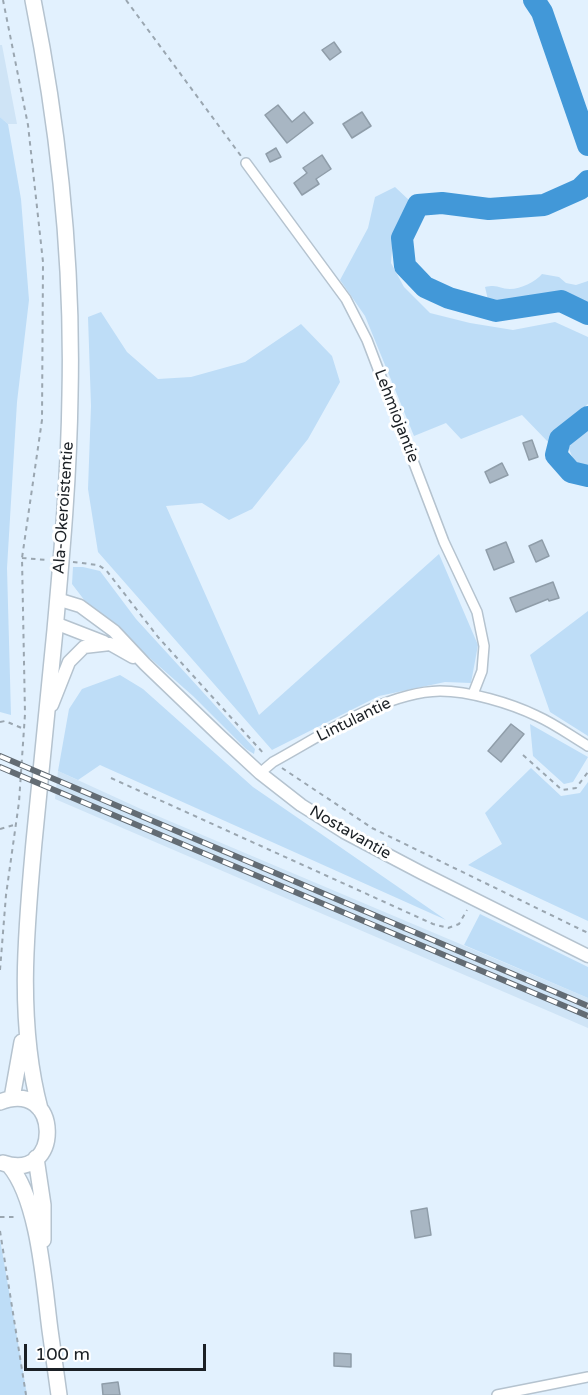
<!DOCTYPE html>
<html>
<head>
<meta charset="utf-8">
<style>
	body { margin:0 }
	#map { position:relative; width:588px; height:1395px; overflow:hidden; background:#e2f1fe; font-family:"Varela Round",sans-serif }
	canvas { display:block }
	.scale { position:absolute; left:24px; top:1344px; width:182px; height:27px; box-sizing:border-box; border:3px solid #1b2025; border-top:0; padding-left:8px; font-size:18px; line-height:21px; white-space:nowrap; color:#1b2025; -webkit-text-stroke:4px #fff; paint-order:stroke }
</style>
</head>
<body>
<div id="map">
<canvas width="588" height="1395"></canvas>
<div class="scale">100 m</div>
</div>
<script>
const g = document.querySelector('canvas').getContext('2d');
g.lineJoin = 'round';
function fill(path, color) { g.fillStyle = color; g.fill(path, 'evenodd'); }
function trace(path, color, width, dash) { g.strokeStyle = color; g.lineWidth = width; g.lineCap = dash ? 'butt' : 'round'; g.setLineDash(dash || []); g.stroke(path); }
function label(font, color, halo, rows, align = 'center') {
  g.font = font + ' "Varela Round",sans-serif'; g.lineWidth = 6; g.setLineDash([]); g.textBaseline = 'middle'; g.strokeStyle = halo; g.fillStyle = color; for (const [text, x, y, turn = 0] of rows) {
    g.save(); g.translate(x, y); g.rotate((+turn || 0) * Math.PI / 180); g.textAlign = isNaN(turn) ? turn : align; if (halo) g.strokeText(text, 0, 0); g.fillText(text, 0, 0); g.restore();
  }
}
fill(new Path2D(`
	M 0,45 L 2,45 L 17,124 L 8,124 L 0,117 Z
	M 58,771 L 141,809 L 588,998 L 588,1028 L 55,799 Z`), '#cfe4f6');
fill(new Path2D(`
	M 0,117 L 8,124 L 21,199 L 29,300 L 17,402 L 7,568 L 11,715 L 0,712 Z
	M 395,187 L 410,201 L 393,237 L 391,263 L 404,287 L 430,313 L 470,323 L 513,330 L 555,322 L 588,337 L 588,404 L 562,426 L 549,443 L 522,415 L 461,439 L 446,423 L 414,436 L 365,316 L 340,280 L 368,228 L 375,197 Z
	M 542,274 L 559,277 L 566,283 L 576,285 L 588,281 L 588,305 L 565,296 L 489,304 L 485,287 C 499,284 499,289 510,289 C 521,289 535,282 542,274 Z
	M 101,312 L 127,352 L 158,379 L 191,377 L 245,362 L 301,324 L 332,356 L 340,382 L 308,439 L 252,509 L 229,520 L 202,503 L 166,506 L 259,715 L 439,554 L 478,645 L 471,683 L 445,682 L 379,696 L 272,750 L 98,552 L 88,489 L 91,406 L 88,317 Z
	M 588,430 L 588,470 L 576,466 L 567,444 Z
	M 73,567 L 83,567 L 100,571 L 136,619 L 255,749 L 254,754 L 246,749 L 193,696 L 85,601 L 72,584 Z
	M 588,611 L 588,736 L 550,712 L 530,655 Z
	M 120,675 L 143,689 L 253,787 L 446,920 L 100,765 L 78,780 L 58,771 L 69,709 L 82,689 Z
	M 530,724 L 588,757 L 573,782 L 564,784 L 533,756 Z
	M 531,768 L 561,796 L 580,793 L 588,782 L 588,921 L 468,865 L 502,844 L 485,813 Z
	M 480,914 L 588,967 L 588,998 L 464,945 Z
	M 0,1239 L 27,1395 L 0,1395 Z`), '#beddf7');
trace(new Path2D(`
	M 534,0 L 542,12 L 588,145
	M 588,181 L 580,189 L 544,205 L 489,209 L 442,203 L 418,205 L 402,238 L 405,266 L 425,287 L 449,298 L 496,311 L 561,301 L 588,314
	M 588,417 L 560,439 L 556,455 L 571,472 L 588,476`), '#4298d8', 22);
const building = new Path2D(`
	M 334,42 L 341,52 L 330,60 L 322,50 Z
	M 278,105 L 292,122 L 304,112 L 313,123 L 287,143 L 265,115 Z
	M 362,112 L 371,126 L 352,138 L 343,124 Z
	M 276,148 L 281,157 L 270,162 L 266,154 Z
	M 322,155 L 331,169 L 316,179 L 319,184 L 302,195 L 294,183 L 307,173 L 303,168 Z
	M 532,440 L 538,457 L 529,460 L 523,443 Z
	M 502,463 L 508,475 L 490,483 L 485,472 Z
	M 542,540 L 549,556 L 536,562 L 529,546 Z
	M 506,542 L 514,562 L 494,570 L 486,550 Z
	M 553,582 L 559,598 L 549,601 L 548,599 L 516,612 L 510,598 Z
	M 511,724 L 524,734 L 501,762 L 488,751 Z
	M 427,1208 L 431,1235 L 415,1238 L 411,1211 Z
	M 334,1353 L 351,1354 L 351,1367 L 334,1366 Z
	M 118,1382 L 120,1395 L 103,1395 L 102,1384 Z`);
fill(building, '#a8b6c3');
trace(building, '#8f9da9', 1.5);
const minor = new Path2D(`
	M 246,163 L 346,299 L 367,340 L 444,542 L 477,612 L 484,646 L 482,671 L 473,694
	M 260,773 L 273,762 C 321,736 384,692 440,691 C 469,691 510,703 537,716 C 555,724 571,736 588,746
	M 497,1395 L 588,1377`);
const tertiary = new Path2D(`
	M 57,599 L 80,606 L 114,631 L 145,664 L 220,736 L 260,773 L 301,805 L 344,832 L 422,873 L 588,956
	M 55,623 L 104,642
	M 52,705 L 69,662 L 84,647 L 110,644 L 133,657`);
const primary = new Path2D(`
	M 33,0 C 59,130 73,263 70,395 C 69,474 62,552 55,630 C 48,701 41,771 34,842 C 26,930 17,1022 40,1109
	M 12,1098 L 22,1042
	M 0,1102 C 62,1077 63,1184 3,1163
	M 36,1158 L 43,1205 L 43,1240
	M 9,1165 C 39,1200 44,1285 50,1330 C 53,1352 56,1374 59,1395`);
trace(minor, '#b5c3cf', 12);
trace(tertiary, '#b5c3cf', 15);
trace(primary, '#b5c3cf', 18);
trace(new Path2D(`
	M 126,0 L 241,156
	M 22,558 L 47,560
	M 73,562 L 98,565 L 106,570 L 158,637 L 265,755
	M 0,722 L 5,721 L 24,729
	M 523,755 L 562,790 L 576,788 L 588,772
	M 282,768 L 372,828 L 588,933
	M 111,778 L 433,924 L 448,928 L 459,924 L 467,910
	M 0,829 L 17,824
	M 0,970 L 6,895 L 19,802 L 25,714 L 22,558 L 42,420 L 43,262 L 28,125 L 3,0
	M 0,1217 L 18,1217
	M 0,1231 L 26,1395`), '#9aa6b0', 2, [4.5, 4.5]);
trace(minor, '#fff', 9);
trace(tertiary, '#fff', 12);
trace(primary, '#fff', 15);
const rail = new Path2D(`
	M 0,756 L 588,1006
	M 0,767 L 588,1016`);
trace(rail, '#636c74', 6);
trace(rail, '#fff', 4, [11]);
label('16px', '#1b2025', '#fff', [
	["Lehmiojantie",396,416,69],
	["Ala-Okeroistentie",64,508,-86],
	["Lintulantie",354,720,-26],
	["Nostavantie",350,833,30]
]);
</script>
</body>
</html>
